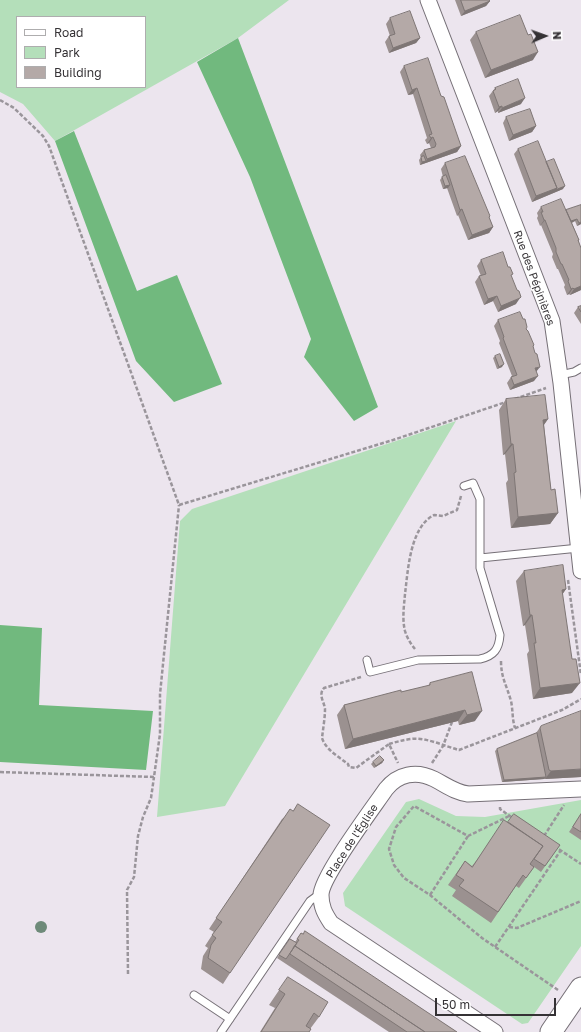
<!DOCTYPE html>
<html>
<head>
<meta charset="utf-8">
<style>
	body { margin:0 }
	#map { position:relative; width:581px; height:1032px; overflow:hidden; background:#ece5ee; font-family:"Golos Text",sans-serif }
	canvas { display:block }
	.legend { position:absolute; left:16px; top:16px; width:130px; height:72px; box-sizing:border-box; background:#fff; border:1px solid #aeadae; margin:0; padding:5px 7px; list-style:none; font-size:12px; color:#353235 }
	.legend li { display:flex; align-items:center; gap:8px; height:20px }
	.legend b { width:20px; border:1px solid #aeadae }
	.north { position:absolute; left:525px; top:16px; width:40px; height:40px; -webkit-text-stroke:3px #fff; paint-order:stroke; rotate:88deg; font-size:11px; font-weight:700; line-height:16px; text-align:center; color:#353235 }
	.north::after { content:''; display:block; margin:auto; width:14px; height:18px; background:#353235; clip-path:polygon(50% 0,100% 100%,50% 72%,0 100%) }
	.scale { position:absolute; left:435px; top:998px; width:121px; height:18px; box-sizing:border-box; border:2px solid #353235; border-top:0; padding-left:5px; font-size:12px; line-height:14px; white-space:nowrap; color:#353235; -webkit-text-stroke:3px #fff; paint-order:stroke }
</style>
</head>
<body>
<div id="map">
<canvas width="581" height="1032"></canvas>
<ul class="legend">
<li><b style="height:5px;background:#fff"></b>Road</li>
<li><b style="height:11px;background:#b4dfba"></b>Park</li>
<li><b style="height:11px;background:#b4a9a7"></b>Building</li>
</ul>
<div class="north">N</div>
<div class="scale">50 m</div>
</div>
<script>
const g = document.querySelector('canvas').getContext('2d');
g.lineJoin = 'round';
function fill(path, color) { g.fillStyle = color; g.fill(path, 'evenodd'); }
function trace(path, color, width, dash) { g.strokeStyle = color; g.lineWidth = width; g.lineCap = dash ? 'butt' : 'round'; g.setLineDash(dash || []); g.stroke(path); }
function label(font, color, halo, rows, align = 'center') {
  g.font = font + ' "Golos Text",sans-serif'; g.lineWidth = 3; g.setLineDash([]); g.textBaseline = 'middle'; g.strokeStyle = halo; g.fillStyle = color; for (const [text, x, y, turn = 0] of rows) {
    g.save(); g.translate(x, y); g.rotate((+turn || 0) * Math.PI / 180); g.textAlign = isNaN(turn) ? turn : align; if (halo) g.strokeText(text, 0, 0); g.fillText(text, 0, 0); g.restore();
  }
}
fill(new Path2D(`
	M 0,0 L 289,0 L 238,38 L 55,141 L 23,104 L 0,92 ZM 17,17 L 145,17 L 145,87 L 17,87 Z
	M 456,421 L 225,806 L 157,817 L 180,521 L 192,509 Z
	M 419,799 L 456,816 L 485,817 L 581,800 L 581,946 L 528,1023 L 522,1024 L 345,906 L 343,893 L 406,802 Z`), '#b4dfba');
fill(new Path2D(`
	M 238,38 L 378,407 L 354,421 L 304,357 L 311,339 L 250,177 L 197,62 Z
	M 74,131 L 137,291 L 177,275 L 222,384 L 174,402 L 136,361 L 55,141 Z
	M 0,625 L 42,628 L 39,705 L 153,711 L 146,770 L 0,762 Z`), '#71b97e');
const lane = new Path2D(`
	M 560,375 L 574,372 L 581,368
	M 480,558 L 579,548
	M 367,660 L 370,672 L 418,660 L 480,659 C 494,656 499,649 500,635 L 480,568 L 480,499 L 473,483 L 464,486
	M 194,995 L 230,1019
	M 221,1032 L 310,901 L 321,893`);
const street = new Path2D(`
	M 428,0 L 552,321 L 561,383 L 581,571
	M 495,1032 L 331,923 C 325,914 321,907 321,895 C 321,877 373,808 386,789 C 398,774 416,770 434,779 C 446,785 454,792 468,794 L 581,789`);
const secondary = new Path2D(`
	M 551,1032 L 581,988`);
trace(lane, '#767077', 9);
trace(street, '#767077', 17);
trace(secondary, '#767077', 23);
trace(new Path2D(`
	M 0,100 L 14,108 L 43,136 L 49,146 L 179,505 L 393,440 L 506,402
	M 515,399 L 546,388
	M 568,580 L 581,675
	M 415,649 C 411,644 407,638 405,631 C 402,619 404,606 405,594 C 408,570 410,527 434,515 L 443,516 L 457,510 L 461,496
	M 501,661 C 501,678 507,686 511,701 C 513,710 512,719 515,728
	M 361,677 L 324,688 C 318,695 324,701 325,709 C 325,718 323,729 322,738 C 326,750 339,757 348,764 L 349,767 L 356,768 L 389,744 L 398,763
	M 389,744 C 396,742 403,740 411,739 C 426,737 444,746 459,750 L 562,710 L 581,699
	M 432,763 L 443,746 L 452,722
	M 0,772 L 154,777 L 160,734 L 160,694 L 179,505
	M 500,807 L 500,809 L 514,819
	M 509,816 L 468,836 L 414,806 L 396,827 L 389,849 L 394,865 L 404,878 L 430,895 L 482,938 L 558,990
	M 544,836 L 564,805
	M 554,846 L 581,864
	M 430,895 L 468,836
	M 509,927 L 517,928 L 581,901
	M 495,947 L 561,850
	M 128,974 L 127,890 L 134,877 L 138,836 L 143,817 L 151,798 L 154,777`), '#9a959b', 2.5, [4, 2]);
trace(lane, '#fff', 7);
trace(street, '#fff', 15);
trace(secondary, '#fff', 21);
g.fillStyle = '#6e8a79';
for (const [x, y] of [
	[41,927]
]) { g.beginPath(); g.arc(x, y, 6, 0, 2 * Math.PI); g.fill(); }
fill(new Path2D(`
	M 455,0 L 489,0 L 490,1 L 486,6 L 461,16 Z
	M 390,18 L 420,38 L 416,43 L 389,53 L 385,42 L 389,36 L 390,36 L 386,24 Z
	M 476,32 L 533,60 L 485,78 L 470,40 Z
	M 404,66 L 441,96 L 461,146 L 457,152 L 420,165 L 419,160 L 421,157 L 420,155 L 424,150 L 431,148 L 429,143 L 427,144 L 425,140 L 427,138 L 413,94 L 408,95 L 400,72 Z
	M 495,88 L 521,104 L 498,113 L 498,111 L 495,113 L 489,96 Z
	M 506,117 L 536,126 L 532,132 L 509,141 L 503,123 Z
	M 518,149 L 546,162 L 563,189 L 532,202 L 514,154 Z
	M 445,163 L 489,217 L 493,227 L 489,233 L 468,240 L 458,215 L 457,216 L 447,188 L 443,189 L 440,180 L 442,177 L 443,177 L 441,169 Z
	M 581,205 L 581,224 L 577,226 L 575,221 L 572,223 L 579,240 L 578,241 L 581,248 L 581,290 L 570,295 L 569,294 L 567,295 L 564,287 L 565,285 L 558,269 L 557,269 L 552,257 L 553,254 L 541,225 L 540,226 L 537,218 L 538,216 L 537,213 L 541,207 L 566,210 Z
	M 481,260 L 511,276 L 516,304 L 498,312 L 493,301 L 484,305 L 475,282 L 479,276 L 481,276 L 477,266 Z
	M 581,306 L 581,324 L 574,313 L 578,307 Z
	M 498,320 L 526,329 L 533,346 L 536,372 L 534,381 L 510,390 L 507,383 L 511,377 L 512,376 L 499,343 L 500,341 L 494,326 Z
	M 495,356 L 502,367 L 497,369 L 493,358 Z
	M 506,399 L 548,419 L 544,425 L 551,490 L 558,513 L 550,524 L 511,528 L 506,483 L 508,480 L 505,454 L 503,455 L 499,410 Z
	M 524,571 L 566,589 L 562,595 L 572,693 L 533,699 L 527,654 L 529,651 L 525,625 L 523,626 L 516,581 Z
	M 472,672 L 475,721 L 459,725 L 458,721 L 345,749 L 337,715 L 344,705 L 401,692 L 428,686 L 430,683 Z
	M 541,726 L 581,777 L 545,779 L 544,779 L 502,782 L 495,751 L 497,749 L 536,733 Z
	M 384,760 L 382,763 L 374,768 L 371,764 L 373,762 Z
	M 298,804 L 230,973 L 223,984 L 201,969 L 203,956 L 208,948 L 205,946 L 214,932 L 209,929 L 282,819 L 293,811 Z
	M 581,814 L 581,840 L 569,832 Z
	M 508,822 L 560,845 L 541,872 L 530,864 L 534,867 L 519,888 L 516,886 L 491,923 L 452,896 L 456,890 L 448,885 L 465,861 L 472,866 Z
	M 301,933 L 457,1032 L 389,1032 L 277,958 L 290,939 L 295,942 Z
	M 288,977 L 319,1017 L 310,1029 L 309,1032 L 260,1032 L 275,1008 L 269,1005 Z`), '#9b9190');
fill(new Path2D(`
	M 490,1 L 486,6 L 461,16 L 465,11 Z
	M 420,38 L 416,43 L 389,53 L 393,48 Z
	M 538,52 L 533,60 L 485,78 L 491,70 Z
	M 417,88 L 413,94 L 408,95 L 412,90 Z
	M 525,98 L 521,104 L 498,113 L 502,108 Z
	M 502,106 L 498,111 L 495,113 L 499,107 Z
	M 536,126 L 532,132 L 509,141 L 513,135 Z
	M 433,137 L 429,143 L 427,144 L 431,138 Z
	M 461,146 L 457,152 L 420,165 L 422,162 L 426,161 L 427,159 Z
	M 450,185 L 448,188 L 443,189 L 445,186 Z
	M 565,186 L 563,189 L 532,202 L 536,196 L 557,188 Z
	M 462,209 L 458,215 L 457,216 L 460,210 Z
	M 577,219 L 575,221 L 566,225 L 568,222 Z
	M 544,220 L 545,220 L 541,225 L 540,226 Z
	M 581,222 L 581,224 L 577,226 L 579,223 Z
	M 493,227 L 489,233 L 468,240 L 472,235 Z
	M 581,286 L 581,290 L 570,295 L 574,289 Z
	M 573,288 L 569,294 L 567,295 L 571,289 Z
	M 497,296 L 493,301 L 484,305 L 488,299 Z
	M 520,298 L 516,304 L 498,312 L 501,306 Z
	M 504,364 L 502,367 L 497,369 L 499,367 Z
	M 540,367 L 536,372 L 535,368 Z
	M 538,376 L 534,381 L 510,390 L 514,385 Z
	M 548,419 L 540,430 L 543,420 Z
	M 511,444 L 513,444 L 505,454 L 503,455 Z
	M 558,513 L 550,524 L 511,528 L 518,517 Z
	M 566,589 L 559,599 L 562,590 Z
	M 530,615 L 532,615 L 525,625 L 523,626 Z
	M 580,683 L 572,693 L 533,699 L 540,688 Z
	M 465,710 L 458,721 L 345,749 L 353,739 Z
	M 482,711 L 475,721 L 459,725 L 467,715 Z
	M 384,760 L 382,763 L 374,768 L 376,766 Z
	M 581,769 L 581,777 L 545,779 L 551,771 Z
	M 546,777 L 544,779 L 502,782 L 504,780 Z`), '#7e7675');
const building = new Path2D(`
	M 461,0 L 489,0 L 490,1 L 465,11 Z
	M 410,11 L 420,38 L 393,48 L 389,36 L 395,34 L 390,18 Z
	M 520,15 L 528,35 L 531,34 L 538,52 L 491,70 L 476,32 Z
	M 428,58 L 441,96 L 444,97 L 461,146 L 427,159 L 424,150 L 435,147 L 436,144 L 433,137 L 431,138 L 429,135 L 432,134 L 417,88 L 412,90 L 404,66 Z
	M 518,79 L 525,98 L 502,108 L 502,106 L 499,107 L 493,91 L 496,89 L 495,88 Z
	M 530,109 L 536,126 L 513,135 L 506,117 Z
	M 538,141 L 557,188 L 536,196 L 518,149 Z
	M 424,156 L 426,161 L 422,162 L 421,157 Z
	M 465,156 L 490,216 L 489,217 L 493,227 L 472,235 L 462,209 L 460,210 L 445,163 Z
	M 554,159 L 565,186 L 555,190 L 557,188 L 546,162 Z
	M 446,175 L 450,185 L 445,186 L 442,177 Z
	M 561,199 L 579,240 L 578,240 L 581,248 L 581,286 L 574,289 L 573,288 L 571,289 L 568,281 L 569,280 L 562,264 L 561,264 L 556,252 L 556,248 L 545,220 L 544,220 L 541,212 L 543,212 L 541,207 Z
	M 581,205 L 581,222 L 579,223 L 577,219 L 571,221 L 566,210 Z
	M 503,252 L 508,267 L 510,267 L 513,274 L 511,275 L 517,290 L 519,291 L 521,297 L 520,298 L 501,306 L 497,296 L 488,299 L 479,276 L 486,274 L 481,260 Z
	M 581,306 L 581,312 L 578,307 Z
	M 520,312 L 523,319 L 525,319 L 527,327 L 526,329 L 528,331 L 534,345 L 533,346 L 535,353 L 537,354 L 540,367 L 535,368 L 538,376 L 514,385 L 511,377 L 517,375 L 503,338 L 504,337 L 498,320 Z
	M 500,354 L 504,364 L 499,367 L 495,356 Z
	M 545,395 L 548,419 L 543,420 L 551,490 L 555,489 L 558,513 L 518,517 L 514,473 L 516,472 L 513,444 L 511,444 L 506,399 Z
	M 563,565 L 566,589 L 562,590 L 572,659 L 576,659 L 580,683 L 540,688 L 534,643 L 536,643 L 532,615 L 530,615 L 524,571 Z
	M 472,672 L 482,711 L 467,715 L 465,710 L 353,739 L 344,705 L 401,690 L 401,692 L 430,685 L 430,683 Z
	M 581,711 L 581,769 L 551,771 L 549,770 L 540,728 L 541,726 Z
	M 537,733 L 546,777 L 504,780 L 497,749 Z
	M 380,756 L 384,760 L 376,766 L 373,762 Z
	M 298,804 L 330,825 L 230,973 L 208,958 L 211,945 L 216,938 L 212,935 L 222,922 L 216,918 L 290,809 L 293,811 Z
	M 514,814 L 560,845 L 545,866 L 534,859 L 543,846 L 508,822 Z
	M 581,814 L 581,832 L 573,827 Z
	M 504,820 L 543,846 L 530,864 L 534,867 L 526,878 L 523,875 L 498,912 L 459,886 L 464,880 L 456,875 L 465,861 L 472,867 Z
	M 305,931 L 457,1032 L 425,1032 L 295,946 L 293,948 L 299,940 L 297,939 L 301,933 L 303,934 Z
	M 290,939 L 297,943 L 286,959 L 279,955 Z
	M 295,946 L 425,1032 L 407,1032 L 290,954 Z
	M 288,977 L 328,1002 L 319,1017 L 314,1013 L 306,1026 L 311,1029 L 309,1032 L 261,1032 L 285,994 L 279,990 Z`);
fill(building, '#b4a9a7');
trace(building, '#7e7675', 1);
label('11px', '#353235', '#fff', [
	["Rue des Pépinières",534,278,70],
	["Place de l'Église",352,841,-57]
]);
</script>
</body>
</html>
